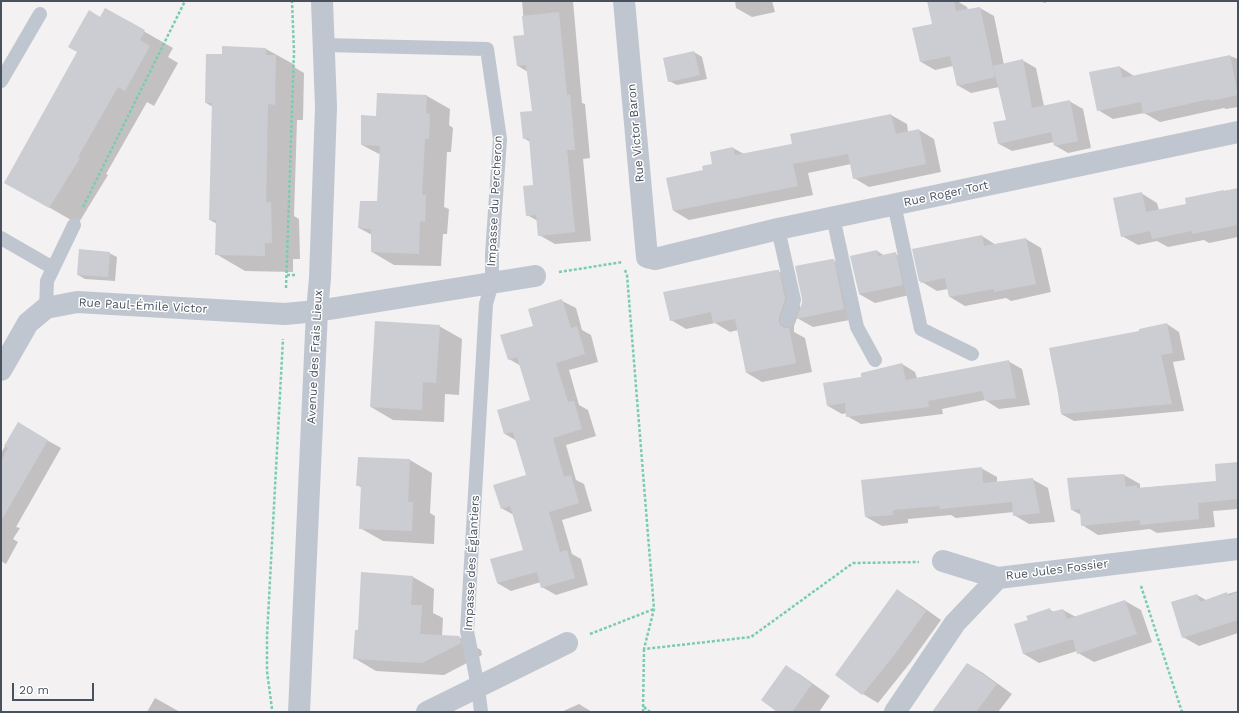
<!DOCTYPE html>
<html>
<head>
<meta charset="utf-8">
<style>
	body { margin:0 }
	#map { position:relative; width:1239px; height:713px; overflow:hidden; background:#f3f1f1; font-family:"Work Sans",sans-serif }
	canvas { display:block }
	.frame { position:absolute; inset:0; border:2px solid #49515f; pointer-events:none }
	.scale { position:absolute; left:12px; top:683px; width:82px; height:18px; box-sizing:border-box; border:2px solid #49515f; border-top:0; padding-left:5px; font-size:12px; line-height:14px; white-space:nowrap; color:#49515f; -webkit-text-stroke:3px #fff; paint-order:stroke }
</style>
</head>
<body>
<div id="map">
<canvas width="1239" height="713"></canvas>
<div class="frame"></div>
<div class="scale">20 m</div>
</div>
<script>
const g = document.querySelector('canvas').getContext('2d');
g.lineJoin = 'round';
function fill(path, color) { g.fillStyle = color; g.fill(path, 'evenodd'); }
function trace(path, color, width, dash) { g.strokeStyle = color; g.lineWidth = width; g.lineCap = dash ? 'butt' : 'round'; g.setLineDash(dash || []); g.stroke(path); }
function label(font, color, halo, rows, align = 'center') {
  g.font = font + ' "Work Sans",sans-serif'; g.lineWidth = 3; g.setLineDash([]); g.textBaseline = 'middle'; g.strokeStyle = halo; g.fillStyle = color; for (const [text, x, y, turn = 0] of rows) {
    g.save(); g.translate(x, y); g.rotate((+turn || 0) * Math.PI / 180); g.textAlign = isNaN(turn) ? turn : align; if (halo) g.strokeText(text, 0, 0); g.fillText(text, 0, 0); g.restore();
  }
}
fill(new Path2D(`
	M 522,1 L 573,1 L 582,103 L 585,104 L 590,158 L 583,159 L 591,241 L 555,244 L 539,235 L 538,221 L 527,215 L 534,186 L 530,142 L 524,138 L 533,112 L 528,72 L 518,66 L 525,36 Z
	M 735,1 L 772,1 L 775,12 L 752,17 L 736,8 Z
	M 941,1 L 957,1 L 967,7 L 968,10 L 980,8 L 994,16 L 1004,65 L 1022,60 L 1036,68 L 1044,106 L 1069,101 L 1083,109 L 1091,148 L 1068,153 L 1054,145 L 1054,142 L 1012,151 L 999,144 L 1007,121 L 999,87 L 971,93 L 957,85 L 953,66 L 935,70 L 921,62 Z
	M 1041,1 L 1051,1 L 1044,3 Z
	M 105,9 L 173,48 L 168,57 L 178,63 L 154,106 L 147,102 L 106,174 L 108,175 L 78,224 L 5,182 Z
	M 223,48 L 266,49 L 295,65 L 294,67 L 304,73 L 303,120 L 297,120 L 294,216 L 299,219 L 300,259 L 293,259 L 293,272 L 245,271 L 216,254 L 217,224 L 210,220 L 213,107 L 206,103 L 223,55 Z
	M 694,52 L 702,57 L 707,79 L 677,85 L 669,81 Z
	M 1230,56 L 1238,59 L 1238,107 L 1226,109 L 1224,108 L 1160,122 L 1144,113 L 1113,119 L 1098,110 L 1120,67 L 1134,76 Z
	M 378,94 L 427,96 L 450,109 L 449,125 L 453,128 L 451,152 L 447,152 L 444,207 L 449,209 L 447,234 L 443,234 L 441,266 L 394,265 L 372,252 L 372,235 L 359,228 L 378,203 L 381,155 L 362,145 L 377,117 Z
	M 891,115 L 907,124 L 908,132 L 919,130 L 934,139 L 941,172 L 869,187 L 854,178 L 851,164 L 808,173 L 813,195 L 689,220 L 674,211 L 704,171 L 713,165 L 733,148 L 744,154 L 793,144 Z
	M 1238,189 L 1238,237 L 1209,243 L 1204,240 L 1168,247 L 1157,241 L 1138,245 L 1122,236 L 1141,193 L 1157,203 L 1159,210 L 1188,205 L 1224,191 Z
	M 982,236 L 996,245 L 1026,239 L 1041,248 L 1051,292 L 1011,301 L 1006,298 L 965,306 L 950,297 L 948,289 L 937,291 L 922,282 Z
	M 877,251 L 885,256 L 896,254 L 911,263 L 918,293 L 875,303 L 859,294 Z
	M 109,253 L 117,257 L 115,281 L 85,279 L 78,275 Z
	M 833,260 L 849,269 L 860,318 L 813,327 L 797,318 L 794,326 L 794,332 L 805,338 L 812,372 L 762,382 L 747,373 L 738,330 L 730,332 L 715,323 L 686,329 L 671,320 L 778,271 L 794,280 L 801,310 Z
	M 562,301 L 576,308 L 582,330 L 591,335 L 598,362 L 569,370 L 579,405 L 588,410 L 596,436 L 566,445 L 576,480 L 584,484 L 592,511 L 562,520 L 572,554 L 581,559 L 588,585 L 556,595 L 542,587 L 541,582 L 511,591 L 497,583 L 524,551 L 514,515 L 501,508 L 528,476 L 517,441 L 505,434 L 531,401 L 521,366 L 509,359 L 534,327 Z
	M 1167,324 L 1179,332 L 1185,360 L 1173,362 L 1184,411 L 1074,421 L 1061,414 L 1140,331 Z
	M 439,326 L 462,339 L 459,395 L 445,394 L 444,422 L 393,420 L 371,407 Z
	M 1008,361 L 1022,369 L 1030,405 L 999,409 L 985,400 L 942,409 L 943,414 L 861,424 L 847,416 L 847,413 L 842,414 L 828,406 L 863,378 L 902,364 L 915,372 L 917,378 Z
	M 18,424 L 61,448 L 16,527 L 20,528 L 13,539 L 18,542 L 6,564 L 1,561 L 1,453 Z
	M 410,460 L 432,473 L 430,513 L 435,516 L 434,544 L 383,541 L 360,528 L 362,488 L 357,485 Z
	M 1238,463 L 1238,509 L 1213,511 L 1215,527 L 1157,533 L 1150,529 L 1098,535 L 1082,525 L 1081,515 L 1072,510 L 1124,475 L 1140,484 L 1140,488 L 1217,482 Z
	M 981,468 L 997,477 L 997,482 L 1032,479 L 1048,488 L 1055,522 L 1029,524 L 1014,515 L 1014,512 L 956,518 L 951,515 L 908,519 L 908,523 L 882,526 L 866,517 Z
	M 413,577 L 434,589 L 433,613 L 443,618 L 442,636 L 459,637 L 481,650 L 482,655 L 444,675 L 376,671 L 354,658 L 359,632 Z
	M 897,591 L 913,600 L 941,620 L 910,663 L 878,703 L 863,694 L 836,675 Z
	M 1238,591 L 1238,633 L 1199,646 L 1183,637 L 1197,595 L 1206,600 Z
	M 1125,601 L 1141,610 L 1152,642 L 1094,662 L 1078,653 L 1077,651 L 1039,663 L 1024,654 L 1029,620 L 1050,610 L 1054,612 L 1063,610 L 1076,617 Z
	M 968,664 L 983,673 L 1012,694 L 998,712 L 933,712 Z
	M 786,666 L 801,675 L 830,696 L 819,712 L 779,712 Z
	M 155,698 L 180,712 L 147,712 Z
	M 579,704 L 592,712 L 561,712 Z`), '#0003');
fill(new Path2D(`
	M 927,1 L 954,1 L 956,11 L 980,7 L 995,77 L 957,86 L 950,56 L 920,62 L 912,28 L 932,24 Z
	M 105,8 L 145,30 L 140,40 L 150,46 L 125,91 L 118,87 L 78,157 L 80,158 L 49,208 L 4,183 L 77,52 L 68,47 L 89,10 L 100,17 Z
	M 559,12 L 567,95 L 570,94 L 575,150 L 567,150 L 575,232 L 538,236 L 536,215 L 526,216 L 523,186 L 533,185 L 529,138 L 523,139 L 520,112 L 532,111 L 526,65 L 517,66 L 513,36 L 524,35 L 522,16 Z
	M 222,46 L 266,48 L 266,55 L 276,55 L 275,105 L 268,104 L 266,202 L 271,202 L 272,243 L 265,243 L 265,256 L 215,255 L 216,220 L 209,220 L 212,103 L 205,103 L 206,54 L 222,54 Z
	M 694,51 L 700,75 L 668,82 L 663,58 Z
	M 1230,55 L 1238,95 L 1210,101 L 1210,99 L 1143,114 L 1141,102 L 1097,111 L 1089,72 L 1120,66 L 1122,78 Z
	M 1023,59 L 1032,108 L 1070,100 L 1078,141 L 1054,146 L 1051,132 L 998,144 L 993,122 L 1006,120 L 993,66 Z
	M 377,93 L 427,95 L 426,113 L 430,114 L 429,139 L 425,139 L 422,195 L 426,195 L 425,222 L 420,221 L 419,254 L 371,252 L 371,229 L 358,228 L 360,201 L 377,201 L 380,146 L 361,145 L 361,115 L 376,116 Z
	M 891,114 L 896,134 L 919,129 L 926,164 L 853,179 L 848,154 L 793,164 L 798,186 L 673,211 L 666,178 L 703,170 L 702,166 L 712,164 L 710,152 L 733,147 L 735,155 L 792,144 L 790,134 Z
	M 1238,188 L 1238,225 L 1192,234 L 1192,231 L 1152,239 L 1150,231 L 1121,237 L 1113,198 L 1142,192 L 1146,212 L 1186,204 L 1185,198 L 1224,190 L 1224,191 Z
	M 982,235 L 984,246 L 1026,238 L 1036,284 L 994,292 L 994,289 L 949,297 L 945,278 L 921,283 L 920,281 L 919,281 L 912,249 Z
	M 79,249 L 110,252 L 108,277 L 77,275 Z
	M 877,250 L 878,256 L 896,252 L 903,285 L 859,294 L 850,256 Z
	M 832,259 L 834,259 L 844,309 L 796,319 L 802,303 L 802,299 L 795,266 Z
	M 776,270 L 779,270 L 785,299 L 779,317 L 779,322 L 780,325 L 784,328 L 789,328 L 796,363 L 746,373 L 735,319 L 713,323 L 711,312 L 670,321 L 663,292 Z
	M 562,299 L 571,328 L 577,326 L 585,354 L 556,363 L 568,402 L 574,401 L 582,429 L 553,438 L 564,477 L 571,475 L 579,503 L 549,512 L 560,552 L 567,550 L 575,578 L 541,588 L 537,572 L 497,583 L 490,559 L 523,550 L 510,506 L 501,509 L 493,485 L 526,475 L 513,432 L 504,434 L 497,410 L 530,400 L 517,357 L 508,360 L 500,335 L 533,326 L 528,309 Z
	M 375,321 L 440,325 L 436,383 L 423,382 L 422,410 L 370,407 Z
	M 1167,323 L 1173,353 L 1161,355 L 1172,404 L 1061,414 L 1058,393 L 1049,348 L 1139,331 L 1139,329 Z
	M 1009,360 L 1016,398 L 985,401 L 982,391 L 928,401 L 929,407 L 846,417 L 845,403 L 827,406 L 823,383 L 861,377 L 861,373 L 902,363 L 906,380 Z
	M 18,422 L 48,440 L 1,521 L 1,461 L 8,448 L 4,446 Z
	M 358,457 L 410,459 L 408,502 L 413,502 L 412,531 L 359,529 L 361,486 L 356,486 Z
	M 1238,462 L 1238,499 L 1198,503 L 1199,519 L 1140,525 L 1140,520 L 1081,526 L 1080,509 L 1071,510 L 1067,478 L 1124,474 L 1126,487 L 1137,485 L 1137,488 L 1216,481 L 1215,464 Z
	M 982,467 L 983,483 L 1033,478 L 1040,513 L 1013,516 L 1012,502 L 940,509 L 939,506 L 893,510 L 893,515 L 865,517 L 861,480 Z
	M 361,572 L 413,576 L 411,605 L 422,605 L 420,634 L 459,636 L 461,643 L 422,663 L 353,659 L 355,630 L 358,630 Z
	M 897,589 L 926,611 L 895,654 L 862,695 L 835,675 Z
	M 1227,592 L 1228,596 L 1238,592 L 1238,620 L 1182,638 L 1171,602 L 1197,594 L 1200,602 Z
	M 1125,600 L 1137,634 L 1077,654 L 1073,639 L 1023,654 L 1014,624 L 1028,620 L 1026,616 L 1050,608 L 1051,612 L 1063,609 L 1067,619 Z
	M 967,663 L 997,684 L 976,712 L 932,712 Z
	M 786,665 L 812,684 L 792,712 L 777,712 L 761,700 Z`), '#cbcdd3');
trace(new Path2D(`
	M 83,207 L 185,1
	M 625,270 L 627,275 L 654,609 L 644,649 L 751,637 L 853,563 L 919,562
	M 559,272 L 623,262
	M 287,275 L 296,275
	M 286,288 L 294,52 L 292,1
	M 1141,586 L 1182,712
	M 590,634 L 654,609
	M 644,707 L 650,712
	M 272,709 L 267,671 L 267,636 L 283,339
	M 643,712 L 644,649`), '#79cdaf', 2.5, [3, 2]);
trace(new Path2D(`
	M 324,45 L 487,49 L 500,139 L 492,254 L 492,283 L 486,304 L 467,631 L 478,687 L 481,712
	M 1,81 L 40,14
	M 894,204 L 921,329 L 972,354
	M 833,217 L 857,327 L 875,360
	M 778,229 L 794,300 L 787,320
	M 1,238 L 53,268
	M 46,308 L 47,281 L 74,225`), '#bfc6d0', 14);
trace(new Path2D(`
	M 624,1 L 647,257 L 655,259 L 778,229 L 1238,132
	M 1,370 L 28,323 L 46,308 L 77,302 L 285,314 L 317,311 L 535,276
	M 943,561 L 998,578
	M 299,712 L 317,311 L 320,278 L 326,107 L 322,1
	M 427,712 L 567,643
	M 895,712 L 955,623 L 998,578 L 1238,549`), '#bfc6d0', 22);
label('12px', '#49515f', '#fff', [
	["Rue Victor Baron",636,133,-95],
	["Rue Roger Tort",946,194,-12],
	["Impasse du Percheron",495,201,-87],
	["Rue Paul-Émile Victor",143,306,3],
	["Avenue des Frais Lieux",315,357,-87],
	["Impasse des Églantiers",472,563,-87],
	["Rue Jules Fossier",1057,570,-7]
]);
</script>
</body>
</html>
